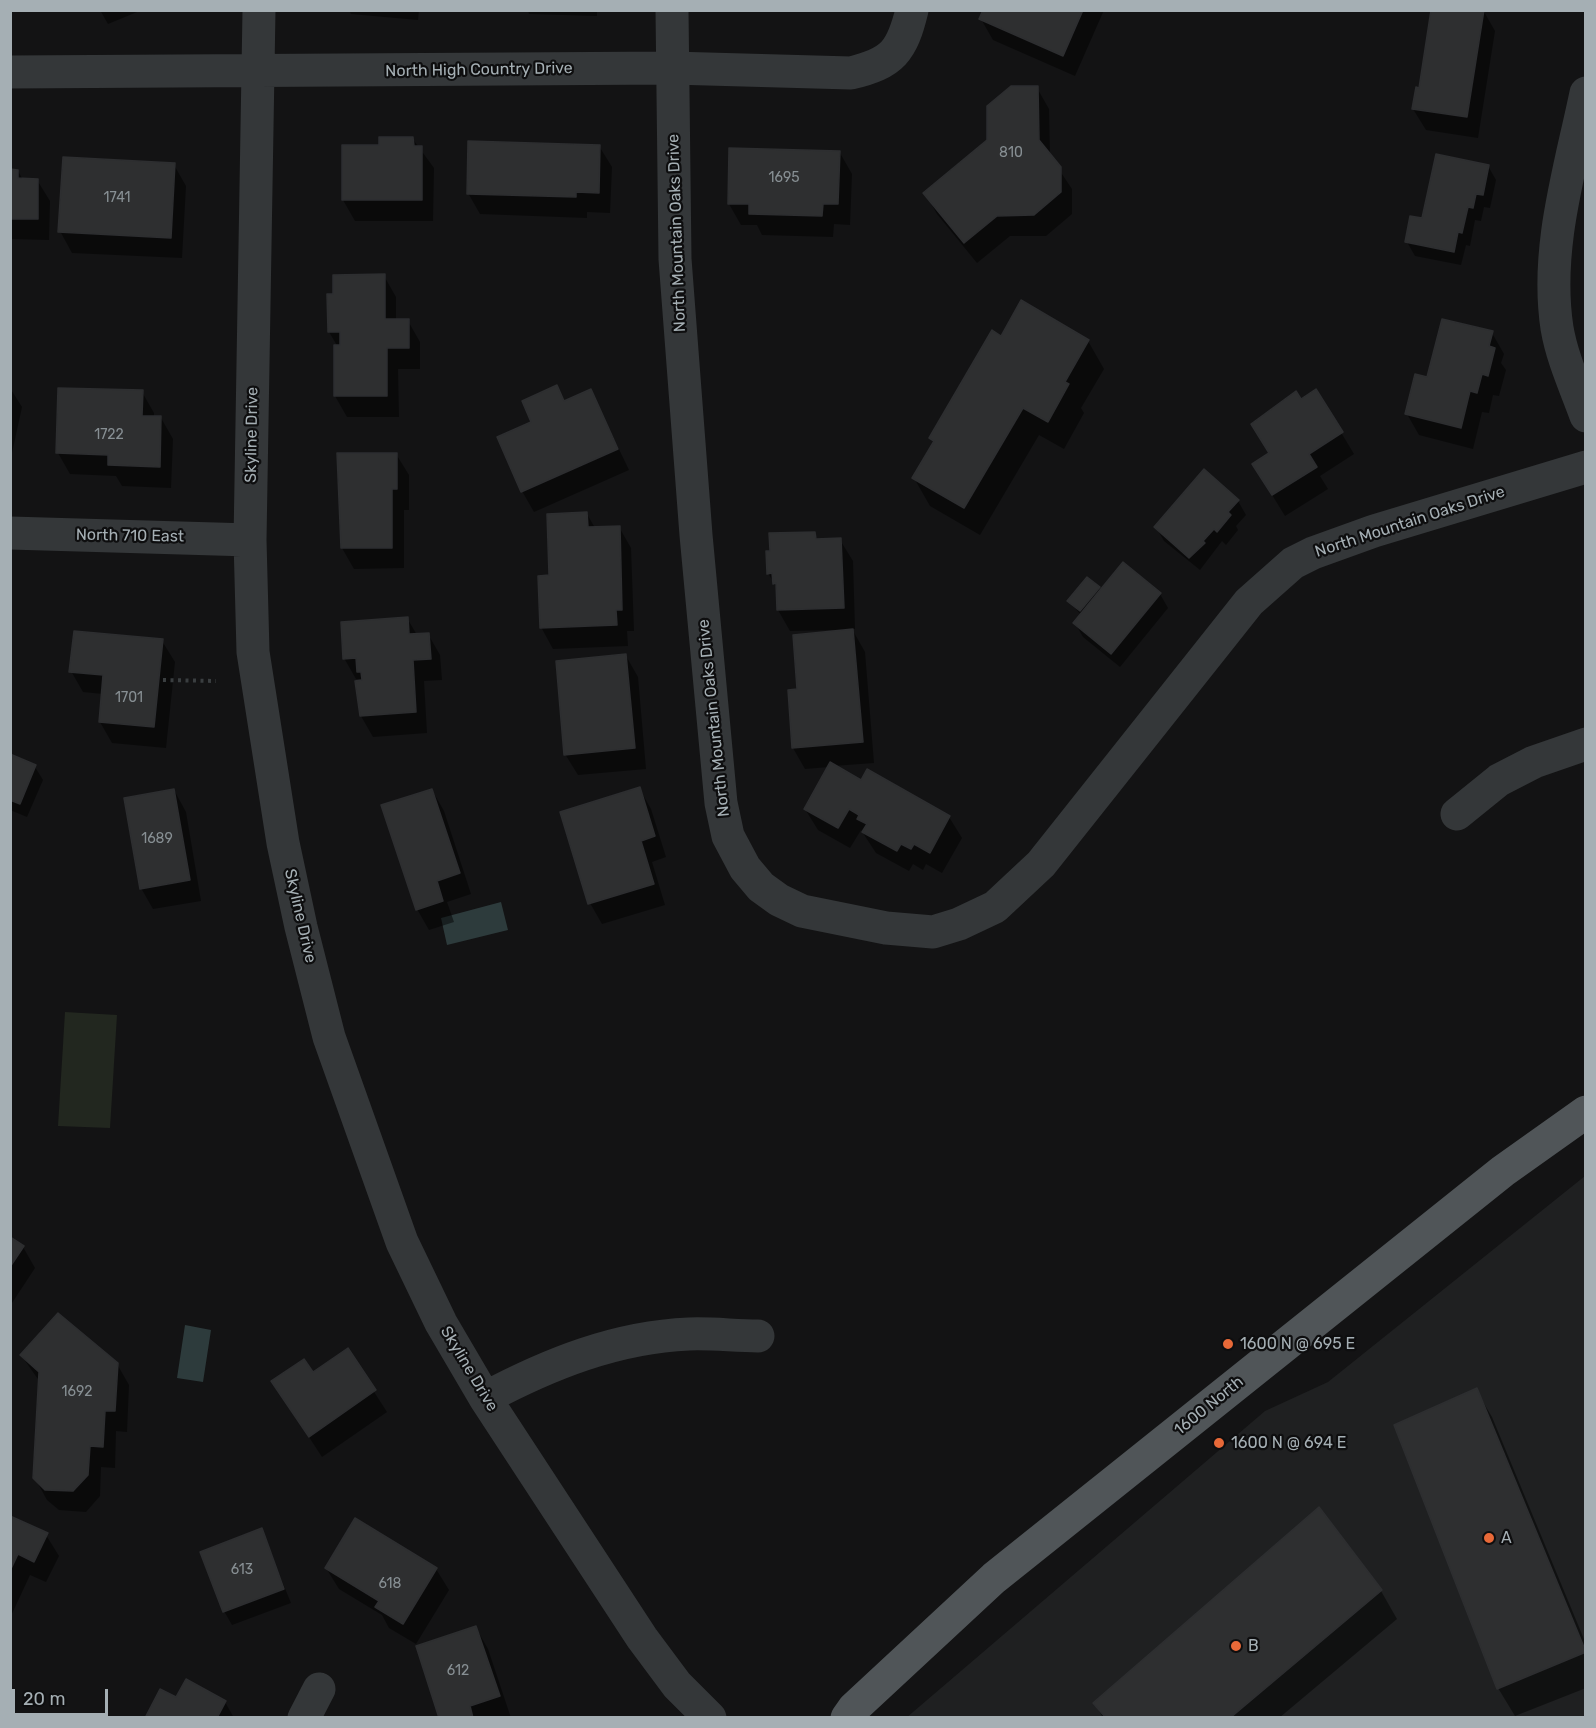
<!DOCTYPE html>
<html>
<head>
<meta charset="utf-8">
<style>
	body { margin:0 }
	#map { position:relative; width:1596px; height:1728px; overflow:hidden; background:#131314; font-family:Rubik,sans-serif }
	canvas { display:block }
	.frame { position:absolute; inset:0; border:12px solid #a5afb4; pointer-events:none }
	.scale { position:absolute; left:12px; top:1689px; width:96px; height:27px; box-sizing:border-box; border:3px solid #a5afb4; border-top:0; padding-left:8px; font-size:18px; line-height:21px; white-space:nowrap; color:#a5afb4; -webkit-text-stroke:4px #0e0e0f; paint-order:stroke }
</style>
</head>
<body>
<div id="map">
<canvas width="1596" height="1728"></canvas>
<div class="frame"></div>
<div class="scale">20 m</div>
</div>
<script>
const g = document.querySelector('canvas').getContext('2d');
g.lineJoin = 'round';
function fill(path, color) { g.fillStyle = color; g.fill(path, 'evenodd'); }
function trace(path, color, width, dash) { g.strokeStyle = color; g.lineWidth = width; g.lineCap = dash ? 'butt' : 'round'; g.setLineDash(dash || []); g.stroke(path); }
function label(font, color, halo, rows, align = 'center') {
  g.font = font + ' Rubik,sans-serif'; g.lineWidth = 4.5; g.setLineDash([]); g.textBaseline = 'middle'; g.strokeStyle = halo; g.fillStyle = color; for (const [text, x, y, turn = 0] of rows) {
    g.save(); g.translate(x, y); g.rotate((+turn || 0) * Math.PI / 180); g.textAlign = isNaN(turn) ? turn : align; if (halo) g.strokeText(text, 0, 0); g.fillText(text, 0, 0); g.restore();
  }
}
fill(new Path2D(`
	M 1585,1176 L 1585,1717 L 906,1718 L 1265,1411 L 1328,1382 Z`), '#1f2021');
fill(new Path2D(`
	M 65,1012 L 117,1015 L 110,1128 L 58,1126 Z`), '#22271f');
fill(new Path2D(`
	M 501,902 L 508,930 L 447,945 L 441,918 Z
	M 185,1325 L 211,1330 L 203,1382 L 177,1378 Z`), '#2d3b3c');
fill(new Path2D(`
	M 100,10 L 142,10 L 108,24 Z
	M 349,10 L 419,10 L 418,20 L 351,14 Z
	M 528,10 L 597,10 L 597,16 L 529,14 Z
	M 984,10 L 1104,10 L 1075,76 L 993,40 L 981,19 Z
	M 1483,10 L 1495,31 L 1478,138 L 1426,130 L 1413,109 L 1420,89 Z
	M 1037,88 L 1049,109 L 1050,156 L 1072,189 L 1072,214 L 1046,236 L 1010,236 L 977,263 L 937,214 L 925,193 L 989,141 Z
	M 412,138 L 434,168 L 433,221 L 355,221 L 343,200 L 380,147 Z
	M 599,146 L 612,167 L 610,213 L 587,212 L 587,218 L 480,214 L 468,193 Z
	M 840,153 L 852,174 L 850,225 L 834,224 L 833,237 L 762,235 L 757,225 L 741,225 L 729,204 Z
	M 174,165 L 186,186 L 182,258 L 72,253 L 60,231 Z
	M 1488,166 L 1496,180 L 1490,208 L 1484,207 L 1481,221 L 1475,220 L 1470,246 L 1466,245 L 1461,265 L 1415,256 L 1407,242 L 1424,220 Z
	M 10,171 L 18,171 L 23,180 L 37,180 L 50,201 L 49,240 L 10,239 Z
	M 384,276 L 396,297 L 396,321 L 408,321 L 420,342 L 420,369 L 398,369 L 399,417 L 347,417 L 335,396 L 338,347 L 329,332 Z
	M 1492,333 L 1504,354 L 1501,363 L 1506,370 L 1499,396 L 1493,395 L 1489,413 L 1482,412 L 1473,449 L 1419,435 L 1407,414 L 1428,379 Z
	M 1002,338 L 1088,341 L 1104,369 L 1081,408 L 1084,413 L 1064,449 L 1039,435 L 980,535 L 930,506 L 914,478 L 934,444 L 931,438 Z
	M 557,387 L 565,402 L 591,391 L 629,470 L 534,512 L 522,491 L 533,423 Z
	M 10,388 L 22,407 L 10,462 Z
	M 1316,391 L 1354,454 L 1320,476 L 1328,489 L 1285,516 L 1266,485 L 1270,454 L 1301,401 Z
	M 142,392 L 154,413 L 154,418 L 161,418 L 173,439 L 171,488 L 122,486 L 116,476 L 70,474 L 58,453 Z
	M 396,454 L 409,475 L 409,510 L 404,510 L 404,568 L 354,569 L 342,548 Z
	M 1238,501 L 1246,515 L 1236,526 L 1238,530 L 1226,545 L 1222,541 L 1200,570 L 1164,541 L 1156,527 Z
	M 587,514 L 595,528 L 619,527 L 631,548 L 634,631 L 627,631 L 628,646 L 553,649 L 541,627 L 551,577 Z
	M 814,534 L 818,540 L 840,540 L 853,561 L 855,629 L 852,629 L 865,652 L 874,763 L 833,766 L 861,782 L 949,817 L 962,838 L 942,873 L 926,864 L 923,870 L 913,864 L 909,871 L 876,853 L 861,830 L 850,848 L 818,830 L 805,809 L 829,767 L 805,769 L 793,748 L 798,690 L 836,630 L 790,631 L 778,610 L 778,590 L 768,573 Z
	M 1099,588 L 1100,591 L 1160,594 L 1168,608 L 1120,667 L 1083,637 L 1075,623 L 1081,615 L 1069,601 Z
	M 407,618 L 417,635 L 428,634 L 440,655 L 442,680 L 424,681 L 427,733 L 373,737 L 361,716 L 363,679 L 356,679 L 344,658 Z
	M 162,641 L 175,662 L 166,748 L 112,743 L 100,722 L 103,694 L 83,692 L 71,671 Z
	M 626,656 L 638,677 L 646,769 L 578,775 L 565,754 Z
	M 10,756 L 35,767 L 43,780 L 27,817 L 10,810 Z
	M 639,788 L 651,809 L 666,857 L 652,862 L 665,905 L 602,924 L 590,903 Z
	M 174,790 L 186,812 L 201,901 L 153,909 L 141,888 Z
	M 432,790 L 444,811 L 471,894 L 447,902 L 454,922 L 429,930 L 417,909 Z
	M 10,1239 L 23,1247 L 35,1268 L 10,1306 Z
	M 347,1350 L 387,1412 L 322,1457 L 273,1382 L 313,1374 Z
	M 21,1355 L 117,1364 L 129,1385 L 127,1432 L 116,1431 L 115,1468 L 101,1467 L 100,1496 L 86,1512 L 59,1510 L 47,1500 L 35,1478 L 40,1382 Z
	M 1476,1390 L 1492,1417 L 1586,1644 L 1586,1688 L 1515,1716 L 1498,1688 Z
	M 10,1518 L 46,1535 L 59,1556 L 46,1582 L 30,1575 L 10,1618 Z
	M 261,1530 L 291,1603 L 232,1625 L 224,1611 Z
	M 326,1568 L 436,1569 L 449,1590 L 416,1644 L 389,1628 L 382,1615 L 339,1589 Z
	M 1381,1591 L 1397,1619 L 1279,1718 L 1103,1718 L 1095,1703 Z
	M 476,1628 L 488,1649 L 511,1718 L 441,1718 Z
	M 177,1699 L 225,1702 L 234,1718 L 147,1718 Z`), '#0007');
const building = new Path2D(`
	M 983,10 L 1083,10 L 1063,56 L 979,19 Z
	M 1431,10 L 1484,10 L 1467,117 L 1412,109 L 1416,87 L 1419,88 Z
	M 1011,86 L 1038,86 L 1039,140 L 1061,167 L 1061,192 L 1034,215 L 997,216 L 964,243 L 923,193 L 987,140 L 987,106 Z
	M 379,137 L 413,137 L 414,146 L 422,146 L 422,200 L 342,200 L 342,145 L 379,145 Z
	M 468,141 L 600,145 L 599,193 L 576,192 L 576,197 L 467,194 Z
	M 729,148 L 840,151 L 838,204 L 823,204 L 822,216 L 749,214 L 749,204 L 728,204 Z
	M 1436,154 L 1489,165 L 1483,195 L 1476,194 L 1473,208 L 1468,207 L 1462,233 L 1458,232 L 1454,252 L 1405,242 L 1410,216 L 1422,218 Z
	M 63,157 L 175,163 L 171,238 L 58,232 Z
	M 10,169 L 18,170 L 18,178 L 38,179 L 38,219 L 10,219 Z
	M 385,274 L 385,319 L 409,319 L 409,348 L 387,348 L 387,396 L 334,396 L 334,345 L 340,345 L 340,332 L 328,332 L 327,294 L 333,294 L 333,275 Z
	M 1021,300 L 1089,340 L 1065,382 L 1069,384 L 1048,422 L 1023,408 L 964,508 L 912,478 L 934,441 L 929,438 L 992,330 L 1001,336 Z
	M 1442,319 L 1493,331 L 1489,346 L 1495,348 L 1488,376 L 1482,374 L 1477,393 L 1470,391 L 1461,428 L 1405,414 L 1415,374 L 1427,377 Z
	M 557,385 L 564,401 L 591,389 L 618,449 L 521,492 L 497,437 L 531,422 L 522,401 Z
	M 58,388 L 143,390 L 142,416 L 161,416 L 160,467 L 108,465 L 108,455 L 56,453 Z
	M 1316,389 L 1343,432 L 1309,454 L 1317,467 L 1272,495 L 1252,464 L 1269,453 L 1251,424 L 1296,391 L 1301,399 Z
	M 337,453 L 397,453 L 397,489 L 392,489 L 392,548 L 341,548 Z
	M 1204,469 L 1239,500 L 1228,512 L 1231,515 L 1217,532 L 1214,529 L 1203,541 L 1205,543 L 1189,558 L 1154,527 Z
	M 587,512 L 588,527 L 620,526 L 622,610 L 616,610 L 617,625 L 540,628 L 538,576 L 549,575 L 547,514 Z
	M 815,532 L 816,539 L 841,538 L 844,608 L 777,610 L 776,583 L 773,584 L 772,573 L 767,574 L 766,551 L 770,551 L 769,533 Z
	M 1123,562 L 1161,593 L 1111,654 L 1073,623 Z
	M 1087,577 L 1100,587 L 1080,611 L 1067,601 Z
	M 408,617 L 409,634 L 429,633 L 431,659 L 413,660 L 416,712 L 360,716 L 355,681 L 362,680 L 361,672 L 357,672 L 356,658 L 343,659 L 341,622 Z
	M 853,629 L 863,742 L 792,748 L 788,690 L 797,689 L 793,635 Z
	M 74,631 L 163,639 L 154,727 L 99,722 L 103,675 L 69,672 Z
	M 626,654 L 635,748 L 564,755 L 556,661 Z
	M 10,754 L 36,765 L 20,804 L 10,800 Z
	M 830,762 L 861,780 L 867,769 L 950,816 L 930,853 L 914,844 L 911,849 L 901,844 L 897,851 L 862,832 L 867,824 L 857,819 L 859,815 L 849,809 L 838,828 L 804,809 Z
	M 640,787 L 655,836 L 641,841 L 654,884 L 588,904 L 560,812 Z
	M 174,789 L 190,880 L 140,889 L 124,798 Z
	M 432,789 L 460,873 L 437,881 L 443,901 L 416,910 L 381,805 Z
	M 10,1237 L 24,1246 L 10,1267 Z
	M 58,1313 L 118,1363 L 115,1411 L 105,1411 L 103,1447 L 90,1446 L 88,1475 L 73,1491 L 45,1490 L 33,1478 L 39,1372 L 20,1355 Z
	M 348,1348 L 376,1390 L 309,1437 L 271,1381 L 304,1359 L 313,1372 Z
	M 1477,1388 L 1586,1652 L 1497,1689 L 1394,1425 Z
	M 1319,1507 L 1382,1590 L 1230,1718 L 1106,1718 L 1093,1703 Z
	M 10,1516 L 48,1533 L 34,1562 L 18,1554 L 10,1571 Z
	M 355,1518 L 437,1568 L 403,1624 L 375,1607 L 379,1601 L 325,1568 Z
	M 262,1528 L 284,1589 L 223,1612 L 200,1552 Z
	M 476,1626 L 500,1696 L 470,1706 L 473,1718 L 439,1718 L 416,1646 Z
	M 186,1679 L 226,1701 L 217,1718 L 145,1718 L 160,1689 L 176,1697 Z`);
fill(building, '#2e2f30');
trace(building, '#2d2e30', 1.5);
trace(new Path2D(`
	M 163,680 L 216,681`), '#3a3e40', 4, [3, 4.5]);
trace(new Path2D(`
	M 259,10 L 250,540 L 253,652 L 283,843 L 301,927 L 329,1037 L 402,1242 L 441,1323 L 485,1398 L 642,1638 L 677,1685 L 710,1718
	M 672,10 L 675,259 L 696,535 L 721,803 L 728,836 L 745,868 L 761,887 L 779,900 L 802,911 L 886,928 L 933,932 L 959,924 L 995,907 L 1041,864 L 1249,602 L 1293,563 L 1313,553 L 1374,531 L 1586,467
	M 10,72 L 672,68 L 851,73 C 893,63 902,51 912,10
	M 1586,93 C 1570,170 1545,249 1557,328 C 1562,358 1576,388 1586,416
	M 10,533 L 250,540
	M 1457,814 L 1499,780 L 1534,762 L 1586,744
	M 485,1398 C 549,1364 616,1337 689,1334 C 712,1333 735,1336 758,1336
	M 304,1718 L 319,1689`), '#343739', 33);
trace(new Path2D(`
	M 847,1718 L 854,1708 L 994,1578 L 1503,1171 L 1586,1112`), '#505558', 33);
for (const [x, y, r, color] of [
	[1228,1344,6,"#e86938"],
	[1219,1443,6,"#e86938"],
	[1489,1538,6,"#e86938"],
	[1236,1646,6,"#e86938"]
]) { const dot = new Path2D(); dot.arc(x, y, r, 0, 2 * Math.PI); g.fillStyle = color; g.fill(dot); trace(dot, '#0e0e0f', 2); }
label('14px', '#878f93', null, [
	["810",1011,153],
	["1695",784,178],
	["1741",117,198],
	["1722",109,435],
	["1701",129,698],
	["1689",157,839],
	["1692",77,1392],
	["613",242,1570],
	["618",390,1584],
	["612",458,1671]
]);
label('16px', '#a5afb4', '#0e0e0f', [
	["North High Country Drive",479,70,-1],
	["North Mountain Oaks Drive",677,233,-92],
	["Skyline Drive",252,435,-89],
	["North Mountain Oaks Drive",1410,522,-18],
	["North 710 East",130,536,1],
	["North Mountain Oaks Drive",714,718,-96],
	["Skyline Drive",300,916,77],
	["Skyline Drive",469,1369,59],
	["1600 North",1209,1406,-39]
]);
label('16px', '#a5afb4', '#0e0e0f', [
	["1600 N @ 695 E",1240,1344],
	["1600 N @ 694 E",1231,1443],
	["A",1501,1538],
	["B",1248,1646]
], 'left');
</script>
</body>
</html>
